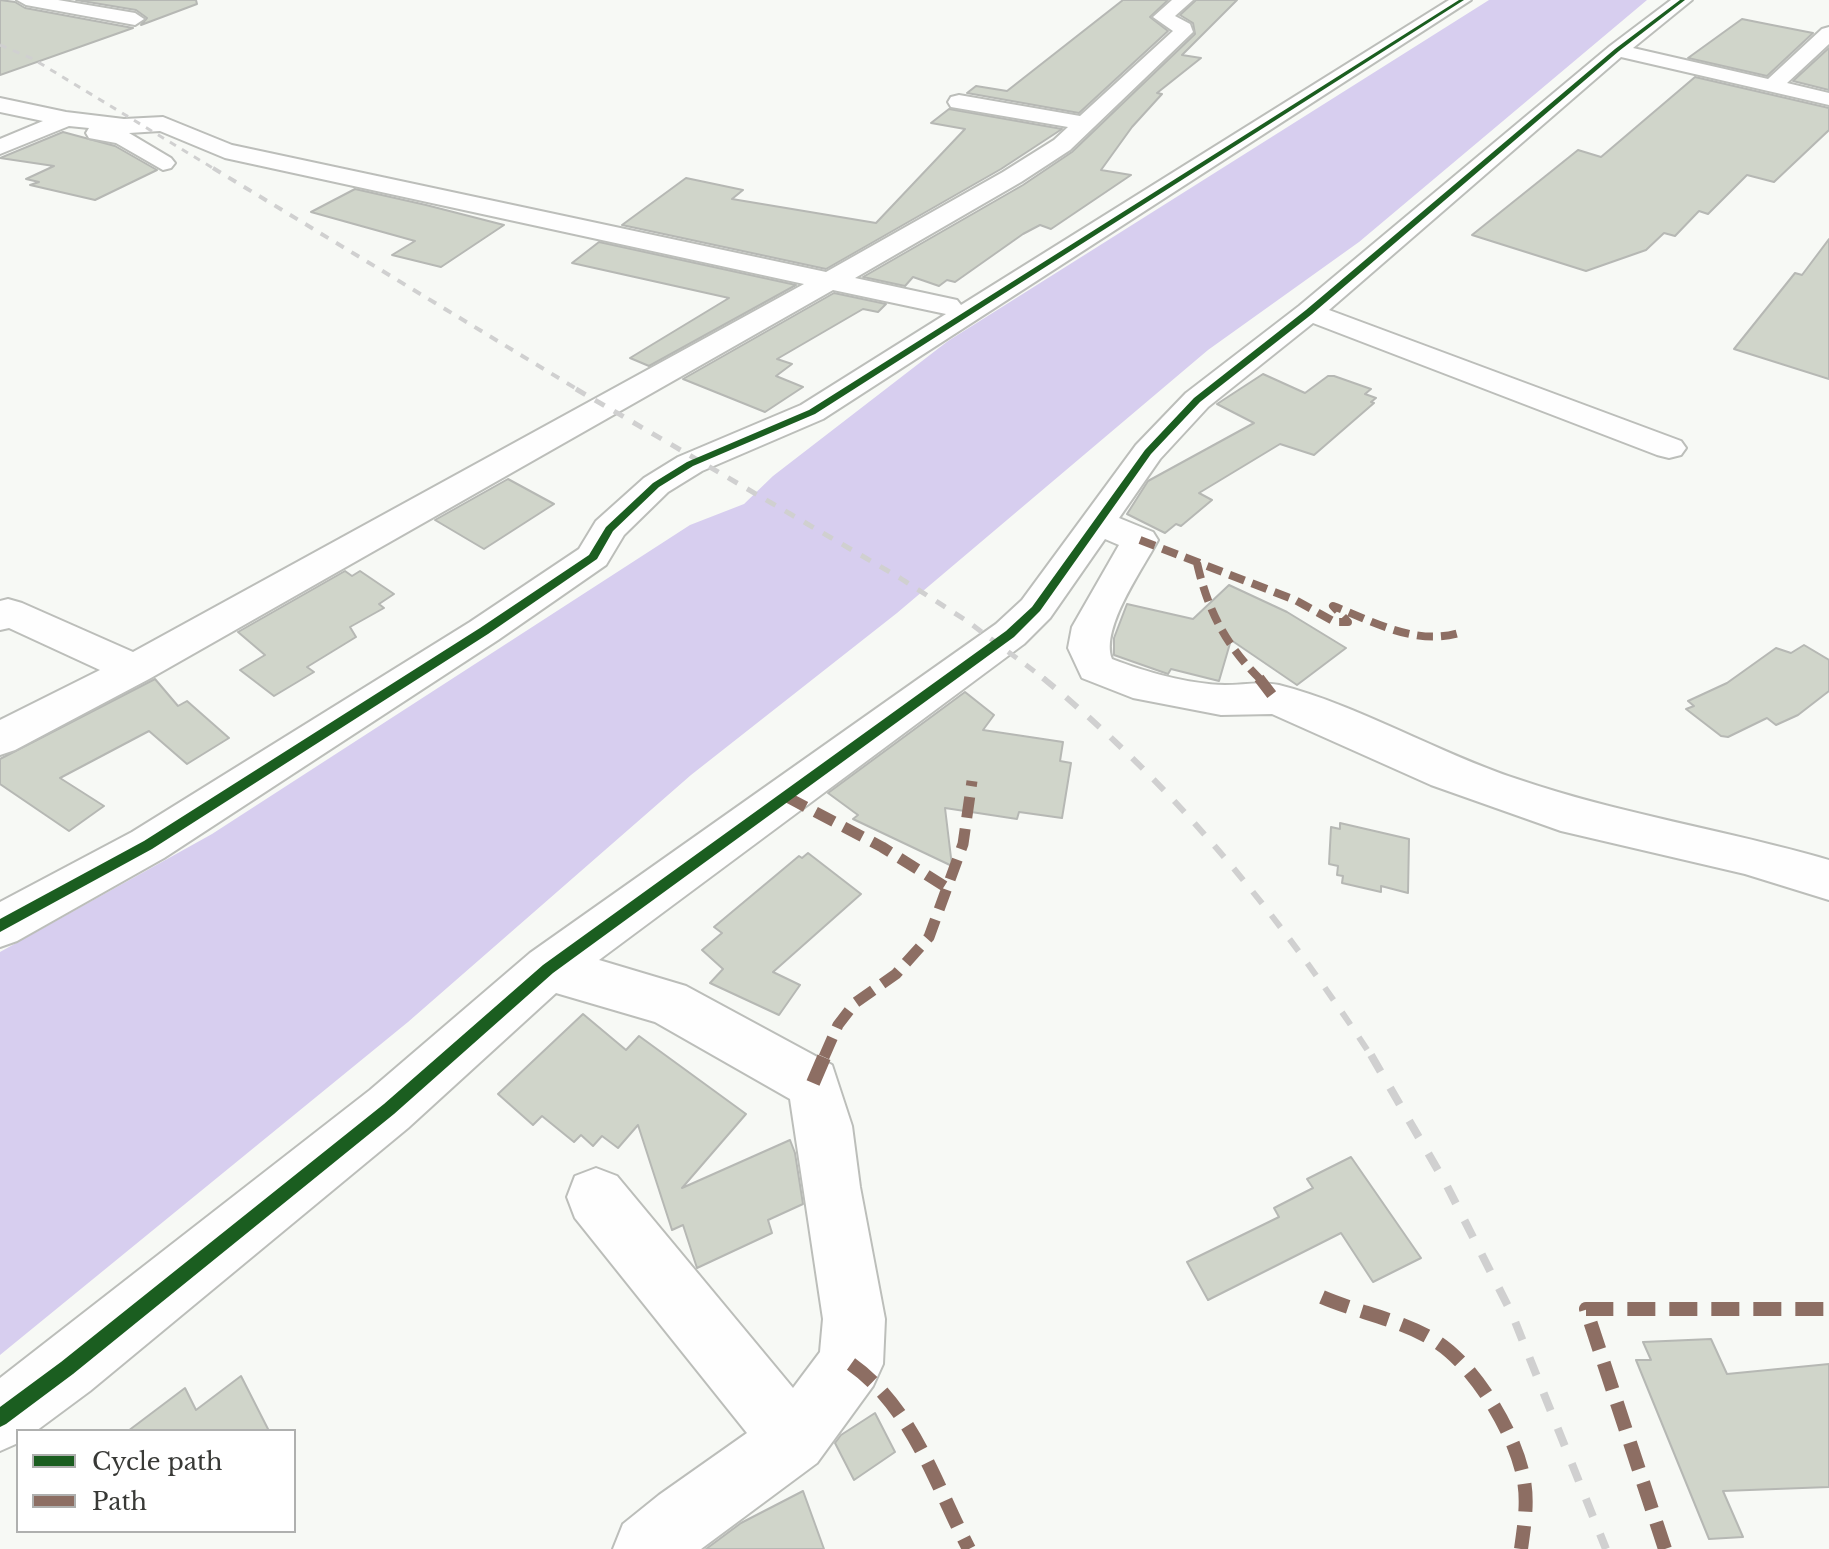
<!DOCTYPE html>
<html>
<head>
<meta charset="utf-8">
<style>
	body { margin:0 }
	#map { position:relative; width:1829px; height:1549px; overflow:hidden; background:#f7f9f5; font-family:"Libre Baskerville",serif }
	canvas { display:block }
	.legend { position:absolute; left:16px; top:1429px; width:280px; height:104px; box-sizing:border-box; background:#fff; border:2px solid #afb0af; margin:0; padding:10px 14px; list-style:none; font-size:24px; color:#383936 }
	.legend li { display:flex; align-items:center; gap:16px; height:40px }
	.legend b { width:40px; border:2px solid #afb0af }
</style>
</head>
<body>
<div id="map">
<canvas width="1829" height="1549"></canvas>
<ul class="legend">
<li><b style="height:10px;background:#1b5e20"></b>Cycle path</li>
<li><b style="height:10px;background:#8d6e63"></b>Path</li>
</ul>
</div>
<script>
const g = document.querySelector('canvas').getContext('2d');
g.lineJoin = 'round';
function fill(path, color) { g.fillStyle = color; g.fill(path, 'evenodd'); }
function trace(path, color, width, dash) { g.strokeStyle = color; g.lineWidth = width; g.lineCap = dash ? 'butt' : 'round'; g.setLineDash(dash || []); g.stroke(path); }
fill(new Path2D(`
	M 1489,0 L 1647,0 L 1359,242 L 1208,350 L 897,613 L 691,775 L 408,1022 L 0,1355 L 0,952 L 212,834 L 690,525 L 744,504 L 773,476 L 948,341 Z`), '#d7ceef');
const building = new Path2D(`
	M 0,0 L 15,2 L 25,8 L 133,28 L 0,75 Z
	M 76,0 L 196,0 L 197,4 L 141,25 L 147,18 L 136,10 Z
	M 1123,0 L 1168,0 L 1150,17 L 1168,31 L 1079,113 L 967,93 L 976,86 L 1007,91 Z
	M 1196,0 L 1237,0 L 1182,55 L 1201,58 L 1157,93 L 1162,94 L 1132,127 L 1101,170 L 1131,175 L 1051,229 L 1040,225 L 1023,234 L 955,282 L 947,280 L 939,286 L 913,277 L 905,286 L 863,277 L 1023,185 L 1072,152 L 1195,34 L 1193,23 L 1180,15 Z
	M 1742,19 L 1772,25 L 1813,33 L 1767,76 L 1688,58 Z
	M 1829,48 L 1829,90 L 1793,81 Z
	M 1695,77 L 1829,108 L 1829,130 L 1774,182 L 1747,175 L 1708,214 L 1699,211 L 1675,236 L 1664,233 L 1646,250 L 1586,271 L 1472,235 L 1578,150 L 1601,157 Z
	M 949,109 L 1062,129 L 1001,169 L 826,269 L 622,225 L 686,178 L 743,190 L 732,199 L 876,223 L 965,129 L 931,123 Z
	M 63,132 L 115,146 L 157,170 L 95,200 L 30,185 L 39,182 L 26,179 L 54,166 L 0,158 Z
	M 355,189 L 426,205 L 504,225 L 441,267 L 392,255 L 415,241 L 311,212 Z
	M 1829,239 L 1829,379 L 1734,349 L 1795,273 L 1802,275 Z
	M 599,242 L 796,285 L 649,366 L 630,358 L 729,298 L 572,263 Z
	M 834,293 L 886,304 L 878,312 L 863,309 L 777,359 L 792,364 L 776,376 L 803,387 L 765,412 L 683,379 Z
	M 1263,374 L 1305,393 L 1328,376 L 1334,376 L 1371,389 L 1365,394 L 1376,398 L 1371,402 L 1374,403 L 1314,455 L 1280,444 L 1199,493 L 1212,500 L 1181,526 L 1176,524 L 1165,533 L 1127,514 L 1148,481 L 1254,423 L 1217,404 Z
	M 508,479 L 554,504 L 484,549 L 435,520 Z
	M 345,571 L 352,576 L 360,571 L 394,594 L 379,604 L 384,608 L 350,627 L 356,637 L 307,667 L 314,672 L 274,696 L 240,670 L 265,655 L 238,632 Z
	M 1229,585 L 1287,612 L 1346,648 L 1297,685 L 1231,640 L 1219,681 L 1171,669 L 1168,674 L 1114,655 L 1114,638 L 1127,604 L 1193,619 Z
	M 1804,645 L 1829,660 L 1829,691 L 1798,715 L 1776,725 L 1767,718 L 1728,737 L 1721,736 L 1686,709 L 1694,706 L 1688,701 L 1727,683 L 1776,648 L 1791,653 Z
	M 155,679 L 178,706 L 187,701 L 229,738 L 187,764 L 149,731 L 60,778 L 104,806 L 69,831 L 0,784 L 0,759 Z
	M 965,692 L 994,715 L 983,730 L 1063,742 L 1060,761 L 1071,763 L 1062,818 L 1019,812 L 1017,819 L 945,808 L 952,866 L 853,819 L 858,815 L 828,793 Z
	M 1340,823 L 1409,839 L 1408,893 L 1381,886 L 1381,892 L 1342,883 L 1343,876 L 1337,875 L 1338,866 L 1329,864 L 1331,827 L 1340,829 Z
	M 808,853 L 861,894 L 773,972 L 800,985 L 779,1015 L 710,983 L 723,969 L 702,950 L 722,933 L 714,927 L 799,856 L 802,858 Z
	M 583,1014 L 626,1050 L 639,1036 L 746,1114 L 682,1188 L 790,1140 L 795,1153 L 803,1204 L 768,1220 L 772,1233 L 697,1268 L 683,1225 L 672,1230 L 638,1125 L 618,1148 L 602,1136 L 593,1146 L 581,1135 L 574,1142 L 542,1116 L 533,1125 L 498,1094 Z
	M 1351,1157 L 1421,1258 L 1373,1282 L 1341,1233 L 1208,1300 L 1187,1262 L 1279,1217 L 1274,1208 L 1313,1188 L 1307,1179 Z
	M 1711,1339 L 1727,1374 L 1829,1364 L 1829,1487 L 1723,1491 L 1743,1537 L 1709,1539 L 1636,1360 L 1651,1360 L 1643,1342 Z
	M 241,1376 L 269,1431 L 128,1431 L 185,1388 L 196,1410 Z
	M 875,1413 L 895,1452 L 854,1480 L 835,1443 L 841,1435 Z
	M 803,1491 L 824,1549 L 706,1549 L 741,1523 Z`);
fill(building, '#d0d5ca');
trace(building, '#b6b8b4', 2);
const minor = new Path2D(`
	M 17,0 L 58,0 L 135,13 L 144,19 L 135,25 L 26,5 Z
	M 1172,0 L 1193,0 L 1175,16 L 1190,24 L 1193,32 L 1070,150 L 1021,182 L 855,278 L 957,300 L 961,305 L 1449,0 L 1471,0 L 823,419 L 702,471 L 668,492 L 624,535 L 606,565 L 498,640 L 164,858 L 17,941 L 0,947 L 0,902 L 132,832 L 470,622 L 579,549 L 596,521 L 644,478 L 678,457 L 801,405 L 946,314 L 833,290 L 149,679 L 15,750 L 0,755 L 0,720 L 100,670 L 9,628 L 0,630 L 0,601 L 8,599 L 22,603 L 133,652 L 804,284 L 225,158 L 160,131 L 129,133 L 171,158 L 175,163 L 171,168 L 163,170 L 116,143 L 89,138 L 86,133 L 89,128 L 69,126 L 0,154 L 0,139 L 43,121 L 0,112 L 0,98 L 66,112 L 124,119 L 163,117 L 232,145 L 826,272 L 1003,172 L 1054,140 L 1068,127 L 951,107 L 948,102 L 951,97 L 959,95 L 1080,116 L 1173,31 L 1153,17 Z
	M 1671,0 L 1692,0 L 1633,48 L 1768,79 L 1822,29 L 1829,27 L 1829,44 L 1787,83 L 1829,93 L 1829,105 L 1621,57 L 1329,310 L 1681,441 L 1686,448 L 1681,455 L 1669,458 L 1657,455 L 1313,323 L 1208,407 L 1160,459 L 1119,518 L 1153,532 L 1158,540 C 1143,569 1100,628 1112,659 C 1146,672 1188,684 1225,685 C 1242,685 1262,681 1279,685 C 1358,705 1438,753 1517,779 C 1619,814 1726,830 1829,860 L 1829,900 L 1745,874 L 1561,831 L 1431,785 L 1272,714 L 1221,715 L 1133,698 L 1082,678 L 1068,648 L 1072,627 L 1119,545 L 1105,539 L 1050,618 L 1024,644 L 599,960 L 686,986 L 832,1065 L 852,1126 L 860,1187 L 885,1319 L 883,1364 L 873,1386 L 817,1463 L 701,1549 L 613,1549 L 623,1524 L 659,1495 L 747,1433 L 575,1218 L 567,1197 L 575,1176 L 596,1168 L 617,1176 L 793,1388 L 820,1352 L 823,1319 L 790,1099 L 655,1022 L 556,993 L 408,1128 L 90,1391 L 36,1431 L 18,1431 L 18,1443 L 0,1451 L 0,1378 L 370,1090 L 530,953 L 996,624 L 1022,600 L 1136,445 L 1186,393 L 1299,306 L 1610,46 Z`);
trace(minor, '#bcbeba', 4);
fill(minor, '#fefefe');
trace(new Path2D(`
	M 0,45 L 33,59 L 216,170`), '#d0d0d0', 3, [7, 7]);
trace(new Path2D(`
	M 213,168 L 580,391`), '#d0d0d0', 4, [9, 9]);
trace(new Path2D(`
	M 576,389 L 900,578 L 967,621 L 1046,680`), '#d0d0d0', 5, [11, 11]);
trace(new Path2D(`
	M 1043,678 C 1175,786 1279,915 1372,1057`), '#d0d0d0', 6, [15, 15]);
trace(new Path2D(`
	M 1371,1055 L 1446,1184 L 1512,1314 L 1606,1549`), '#d0d0d0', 8, [19, 19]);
trace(new Path2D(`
	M 1140,540 L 1295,600 L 1335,622 L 1348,622 L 1333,606 C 1375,622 1417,647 1462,632
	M 1197,563 C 1208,611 1226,646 1261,680`), '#8d6e63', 8, [16, 8]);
trace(new Path2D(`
	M 1259,678 L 1275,699
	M 787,797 L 882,847 L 949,889
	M 824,1057 L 838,1025 L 855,1003 L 896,974 L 929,937 L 963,844 L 972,781`), '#8d6e63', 11, [21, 11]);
trace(new Path2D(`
	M 813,1083 L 825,1055
	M 1322,1297 C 1359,1313 1403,1320 1437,1342 C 1476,1367 1517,1436 1524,1481 C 1528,1503 1524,1527 1521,1549
	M 851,1364 C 913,1408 935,1484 969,1549
	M 1665,1549 L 1586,1309 L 1829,1309`), '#8d6e63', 14, [28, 14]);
fill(new Path2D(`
	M 1459,0 L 1464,0 L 815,414 L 693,466 L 659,487 L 613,531 L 597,559 L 488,634 L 152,849 L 0,932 L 0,919 L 144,841 L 480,628 L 589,555 L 606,527 L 653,483 L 687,462 L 809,410 Z
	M 1680,0 L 1685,0 L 1619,51 L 1312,314 L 1200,402 L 1151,454 L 1040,611 L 1014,637 L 553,973 L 394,1114 L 73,1374 L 6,1424 L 0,1427 L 0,1407 L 61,1362 L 384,1104 L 543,965 L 1006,631 L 1032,607 L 1145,450 L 1194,398 L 1306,310 L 1615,49 Z`), '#1b5e20');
</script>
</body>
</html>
